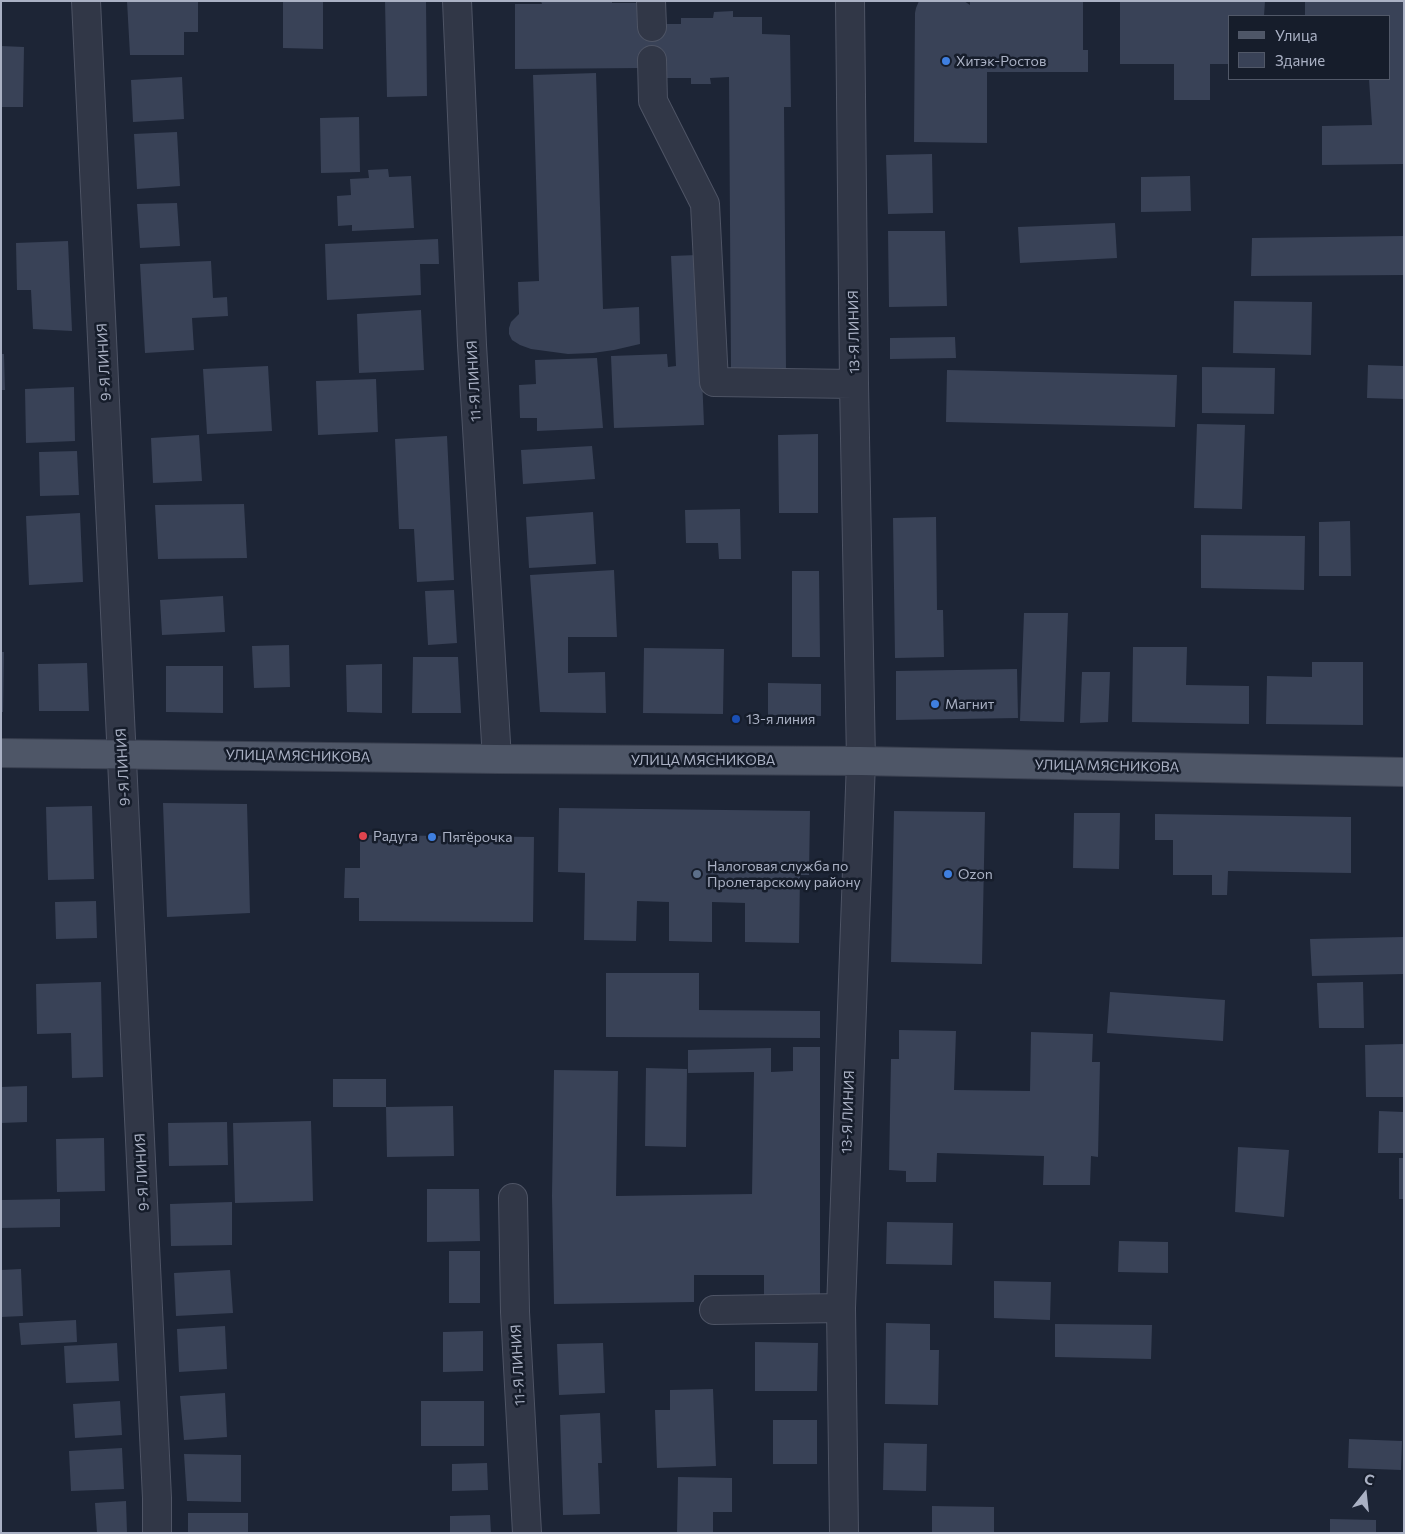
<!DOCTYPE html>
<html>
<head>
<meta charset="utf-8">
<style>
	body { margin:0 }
	#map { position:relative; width:1405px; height:1534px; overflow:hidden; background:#1d2536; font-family:Commissioner,sans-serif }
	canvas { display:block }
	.frame { position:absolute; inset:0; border:2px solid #aab1c4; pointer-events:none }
	.legend { position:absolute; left:1228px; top:15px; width:162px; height:65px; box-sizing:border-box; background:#161d2b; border:1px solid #515868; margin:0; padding:6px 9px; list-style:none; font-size:15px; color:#aab1c4 }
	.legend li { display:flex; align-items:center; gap:10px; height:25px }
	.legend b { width:25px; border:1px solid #515868 }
	.north { position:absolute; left:1340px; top:1469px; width:50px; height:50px; -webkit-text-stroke:4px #161d2b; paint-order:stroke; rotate:16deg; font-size:14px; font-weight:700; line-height:20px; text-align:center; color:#aab1c4 }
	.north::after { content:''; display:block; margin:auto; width:18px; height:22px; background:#aab1c4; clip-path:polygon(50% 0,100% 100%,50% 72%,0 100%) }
</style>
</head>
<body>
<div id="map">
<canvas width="1405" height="1534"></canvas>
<div class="frame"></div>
<ul class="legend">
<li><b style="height:6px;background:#4e5667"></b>Улица</li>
<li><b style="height:14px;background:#394257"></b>Здание</li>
</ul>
<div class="north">С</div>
</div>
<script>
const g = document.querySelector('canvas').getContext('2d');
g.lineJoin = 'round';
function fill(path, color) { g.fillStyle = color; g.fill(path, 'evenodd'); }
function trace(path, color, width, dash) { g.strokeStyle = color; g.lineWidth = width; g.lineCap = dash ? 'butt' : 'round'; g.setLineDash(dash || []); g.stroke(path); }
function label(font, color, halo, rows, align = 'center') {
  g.font = font + ' Commissioner,sans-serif'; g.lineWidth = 5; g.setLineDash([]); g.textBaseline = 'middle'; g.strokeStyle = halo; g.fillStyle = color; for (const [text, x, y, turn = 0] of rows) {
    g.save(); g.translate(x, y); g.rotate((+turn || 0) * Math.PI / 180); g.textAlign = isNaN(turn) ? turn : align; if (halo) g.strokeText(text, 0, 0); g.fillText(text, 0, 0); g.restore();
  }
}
fill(new Path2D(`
	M 127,1 L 198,1 L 198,32 L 184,32 L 184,55 L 130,55 Z
	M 283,1 L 323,1 L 323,49 L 283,48 Z
	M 385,1 L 426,1 L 427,96 L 387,97 Z
	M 541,1 L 612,1 L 612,3 L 643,3 L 660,24 L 681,24 L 681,18 L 713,18 L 714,12 L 733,11 L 733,17 L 762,17 L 762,34 L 790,35 L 791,107 L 784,107 L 786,371 L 731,371 L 729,77 L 710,78 L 711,84 L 691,84 L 691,78 L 661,78 L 644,68 L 515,69 L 515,4 L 542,4 Z
	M 919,1 L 964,1 L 970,5 L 970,1 L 1083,1 L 1083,50 L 1088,50 L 1088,72 L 987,72 L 987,143 L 914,142 L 915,13 L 916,8 Z
	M 1120,1 L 1265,1 L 1264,16 L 1229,16 L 1229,64 L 1210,64 L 1210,100 L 1174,100 L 1174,64 L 1120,64 Z
	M 1305,1 L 1404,1 L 1404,164 L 1322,165 L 1322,126 L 1372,125 L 1369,79 L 1389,79 L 1389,16 L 1305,16 Z
	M 1,46 L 24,47 L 23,107 L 1,107 Z
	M 596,73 L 603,309 L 639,307 L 640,344 L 614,350 L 593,353 L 568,354 L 531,349 L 520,345 L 512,340 L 509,334 L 509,328 L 511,322 L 519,314 L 518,282 L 539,281 L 533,75 Z
	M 182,77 L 184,119 L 133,122 L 131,80 Z
	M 359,117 L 360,172 L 321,173 L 320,118 Z
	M 177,132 L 180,186 L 137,189 L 134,134 Z
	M 932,154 L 933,213 L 888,214 L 886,155 Z
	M 388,169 L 389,177 L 411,176 L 414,228 L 352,231 L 352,225 L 338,226 L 337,196 L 351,195 L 350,179 L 369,178 L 368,170 Z
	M 1190,176 L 1191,211 L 1141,212 L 1141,177 Z
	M 177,203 L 180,246 L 140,248 L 137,204 Z
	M 1115,223 L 1117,258 L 1020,263 L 1018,227 Z
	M 888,231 L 945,231 L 947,306 L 889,307 Z
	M 1404,236 L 1404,275 L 1251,276 L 1252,238 Z
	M 438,239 L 439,264 L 420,264 L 421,295 L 327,300 L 325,244 Z
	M 68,241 L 72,331 L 33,329 L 31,290 L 17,290 L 16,243 Z
	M 697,255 L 704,425 L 614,428 L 611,356 L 667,354 L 668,367 L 676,366 L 671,256 Z
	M 211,261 L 213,298 L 227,297 L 228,316 L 192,318 L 194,350 L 145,353 L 140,264 Z
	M 1234,301 L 1312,302 L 1311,355 L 1233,353 Z
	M 421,310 L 424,370 L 359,373 L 357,314 Z
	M 955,337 L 956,358 L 890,359 L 890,338 Z
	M 1,354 L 4,354 L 5,390 L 1,390 Z
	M 597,358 L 603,428 L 537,431 L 537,418 L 520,418 L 519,385 L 536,384 L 535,360 Z
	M 1368,365 L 1404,366 L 1404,399 L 1367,398 Z
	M 268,366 L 272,431 L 207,434 L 203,369 Z
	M 1202,367 L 1275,368 L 1274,414 L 1202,413 Z
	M 947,370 L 1177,375 L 1175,427 L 946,422 Z
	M 376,379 L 378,432 L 318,435 L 316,381 Z
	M 74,387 L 75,441 L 26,443 L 25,389 Z
	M 1197,424 L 1245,425 L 1242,509 L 1194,508 Z
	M 818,434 L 818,513 L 779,513 L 778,435 Z
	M 199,435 L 202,481 L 153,483 L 151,438 Z
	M 447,436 L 454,580 L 417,582 L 414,529 L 399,529 L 395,439 Z
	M 592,446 L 595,479 L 523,484 L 521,450 Z
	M 77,451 L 79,495 L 40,496 L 39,452 Z
	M 244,504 L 247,558 L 158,559 L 155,505 Z
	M 740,509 L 741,559 L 719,559 L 718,543 L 686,543 L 685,510 Z
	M 593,512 L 596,564 L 529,568 L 526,517 Z
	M 80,513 L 83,582 L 29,585 L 26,516 Z
	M 936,517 L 937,610 L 943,610 L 944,657 L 895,658 L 893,518 Z
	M 1350,521 L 1351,576 L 1319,576 L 1319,522 Z
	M 1201,535 L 1305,536 L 1304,590 L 1201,588 Z
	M 614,570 L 617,637 L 568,637 L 568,673 L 605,672 L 606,713 L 540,712 L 530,575 Z
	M 792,571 L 819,571 L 820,657 L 792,657 Z
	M 454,590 L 457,643 L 428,645 L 425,591 Z
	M 223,596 L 225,632 L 162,635 L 160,600 Z
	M 1024,613 L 1068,613 L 1064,722 L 1020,721 Z
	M 289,645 L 290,687 L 254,688 L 252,646 Z
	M 1133,647 L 1187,647 L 1186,685 L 1249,686 L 1249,724 L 1132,722 Z
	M 644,648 L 724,649 L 723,714 L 643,713 Z
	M 1,652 L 4,652 L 3,712 L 1,712 Z
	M 413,657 L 458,657 L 461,713 L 412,713 Z
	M 1312,662 L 1363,662 L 1363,725 L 1266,724 L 1267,676 L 1312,677 Z
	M 87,663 L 89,711 L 39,711 L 38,664 Z
	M 382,664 L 382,713 L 347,712 L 346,665 Z
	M 166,666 L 223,666 L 223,713 L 166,712 Z
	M 1017,669 L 1018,718 L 896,720 L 896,671 Z
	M 1082,672 L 1110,672 L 1108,722 L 1080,723 Z
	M 768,683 L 821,684 L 821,716 L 768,715 Z
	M 163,803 L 247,804 L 250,913 L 167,917 Z
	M 92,806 L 94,879 L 48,880 L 46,807 Z
	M 559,808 L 810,811 L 809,875 L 800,875 L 799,943 L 745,942 L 745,903 L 712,902 L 712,942 L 669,941 L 669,902 L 637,901 L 636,941 L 584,940 L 585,873 L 558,872 Z
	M 894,811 L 985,812 L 982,964 L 891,962 Z
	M 1074,813 L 1120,813 L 1119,869 L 1073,868 Z
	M 1155,814 L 1351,817 L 1351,873 L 1228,871 L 1227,895 L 1212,895 L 1212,875 L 1173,875 L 1173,840 L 1155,840 Z
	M 360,835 L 534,837 L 533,922 L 359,921 L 359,898 L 344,898 L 345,868 L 360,868 Z
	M 96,901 L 97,938 L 56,939 L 55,902 Z
	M 1404,937 L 1404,974 L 1312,976 L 1310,939 Z
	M 606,973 L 699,973 L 699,1010 L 820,1011 L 820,1038 L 606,1037 Z
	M 101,982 L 103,1077 L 72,1078 L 71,1033 L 37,1034 L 36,984 Z
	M 1363,982 L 1364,1028 L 1319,1028 L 1317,983 Z
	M 1110,992 L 1225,1000 L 1223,1041 L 1107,1033 Z
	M 899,1030 L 956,1031 L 954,1090 L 1030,1091 L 1031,1032 L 1093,1034 L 1092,1062 L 1100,1062 L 1098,1157 L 1091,1156 L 1090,1185 L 1043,1185 L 1044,1156 L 937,1153 L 936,1182 L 906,1182 L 906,1171 L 889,1170 L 891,1059 L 899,1059 Z
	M 1404,1044 L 1404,1097 L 1366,1097 L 1365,1045 Z
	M 793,1047 L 820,1047 L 820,1303 L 764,1303 L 764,1275 L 694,1275 L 694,1302 L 554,1304 L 552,1196 L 554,1070 L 618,1071 L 616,1196 L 752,1194 L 754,1072 L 688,1073 L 688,1050 L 771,1048 L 771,1072 L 793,1071 Z
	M 646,1068 L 687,1069 L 686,1147 L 645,1146 Z
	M 333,1079 L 386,1079 L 386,1107 L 453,1106 L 454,1156 L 387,1157 L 386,1107 L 333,1107 Z
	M 27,1086 L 27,1122 L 1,1123 L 1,1087 Z
	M 1379,1111 L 1404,1112 L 1404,1153 L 1378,1153 Z
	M 311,1121 L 313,1201 L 235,1203 L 233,1123 Z
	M 227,1122 L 228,1165 L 169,1166 L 168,1123 Z
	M 104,1138 L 105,1191 L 57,1192 L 56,1139 Z
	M 1238,1147 L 1289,1150 L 1284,1217 L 1235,1212 Z
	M 1399,1158 L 1404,1158 L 1404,1199 L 1399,1199 Z
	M 427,1189 L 479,1189 L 480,1241 L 427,1242 Z
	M 60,1199 L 60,1227 L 1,1228 L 1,1200 Z
	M 232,1202 L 232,1245 L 171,1246 L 170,1204 Z
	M 887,1222 L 953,1223 L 952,1265 L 886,1264 Z
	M 1119,1241 L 1168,1242 L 1168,1273 L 1118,1272 Z
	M 449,1251 L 480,1251 L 480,1303 L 449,1303 Z
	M 21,1269 L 23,1316 L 1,1317 L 1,1270 Z
	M 230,1270 L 233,1313 L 176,1316 L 174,1273 Z
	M 994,1281 L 1051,1282 L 1050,1320 L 994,1318 Z
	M 76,1320 L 77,1342 L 21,1345 L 19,1323 Z
	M 886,1323 L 930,1324 L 930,1350 L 939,1350 L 938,1405 L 885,1404 Z
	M 1055,1324 L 1152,1325 L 1151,1359 L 1055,1357 Z
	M 225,1326 L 227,1369 L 179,1372 L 177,1329 Z
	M 483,1331 L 483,1371 L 443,1372 L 443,1332 Z
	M 755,1342 L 818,1343 L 817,1391 L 755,1391 Z
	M 117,1343 L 119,1381 L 66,1383 L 64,1346 Z
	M 603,1343 L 605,1393 L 559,1395 L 557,1344 Z
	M 713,1389 L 716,1466 L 657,1468 L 655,1410 L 670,1410 L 670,1390 Z
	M 225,1393 L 227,1437 L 184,1440 L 180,1396 Z
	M 120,1401 L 122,1435 L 75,1438 L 73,1404 Z
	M 421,1401 L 484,1401 L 484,1446 L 421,1446 Z
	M 600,1413 L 602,1463 L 598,1463 L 600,1514 L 563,1515 L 560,1415 Z
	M 773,1420 L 817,1420 L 817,1464 L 773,1464 Z
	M 1349,1439 L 1402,1441 L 1401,1470 L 1348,1468 Z
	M 884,1443 L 927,1444 L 926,1491 L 883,1490 Z
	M 122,1448 L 124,1489 L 71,1491 L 69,1451 Z
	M 184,1454 L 241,1455 L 241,1502 L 187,1501 Z
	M 487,1463 L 488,1490 L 452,1491 L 452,1464 Z
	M 678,1477 L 732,1478 L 732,1512 L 713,1512 L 713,1533 L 677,1533 Z
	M 126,1501 L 127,1533 L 97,1533 L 95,1503 Z
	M 932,1506 L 994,1507 L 994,1533 L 932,1533 Z
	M 188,1513 L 248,1513 L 248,1533 L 188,1533 Z
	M 490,1515 L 491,1533 L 450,1533 L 450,1516 Z
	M 1330,1519 L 1376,1520 L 1376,1533 L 1330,1533 Z`), '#394257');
const minor = new Path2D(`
	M 86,1 L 157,1498 L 157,1533
	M 457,1 L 472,345 L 497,759
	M 651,1 L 652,27
	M 652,60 L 653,101 L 705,204 L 714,382 L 854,384
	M 513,1198 L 515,1312 L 527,1533
	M 714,1310 L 841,1308
	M 844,1533 L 841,1308 L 861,761 L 854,384 L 850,1`);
const major = new Path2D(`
	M 1,753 L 497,759 L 861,761 L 1404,772`);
trace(minor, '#4e5465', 30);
trace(major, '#3a4050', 30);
trace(minor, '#313747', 28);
trace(major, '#4e5667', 28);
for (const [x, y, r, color] of [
	[946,61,5,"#3f7fe0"],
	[935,704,5,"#3f7fe0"],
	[736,719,5,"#1a4fb4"],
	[363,836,5,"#e0444e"],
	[432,837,5,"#3f7fe0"],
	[697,874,5,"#5c6f8a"],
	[948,874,5,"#3f7fe0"]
]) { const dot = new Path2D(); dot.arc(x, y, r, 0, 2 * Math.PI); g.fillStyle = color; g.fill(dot); trace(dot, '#161d2b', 2); }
label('14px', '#aab1c4', '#161d2b', [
	["Хитэк-Ростов",956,61],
	["Магнит",945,704],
	["13-я линия",746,719],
	["Радуга",373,836],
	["Пятёрочка",442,837],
	["Налоговая служба по",707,866],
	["Пролетарскому району",707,882],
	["Ozon",958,874]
], 'left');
label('14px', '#aab1c4', '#161d2b', [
	["13-Я ЛИНИЯ",854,332,-91],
	["9-Я ЛИНИЯ",104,362,-93],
	["11-Я ЛИНИЯ",474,381,-93],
	["УЛИЦА МЯСНИКОВА",298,756,1],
	["УЛИЦА МЯСНИКОВА",703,760],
	["УЛИЦА МЯСНИКОВА",1107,766,1],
	["9-Я ЛИНИЯ",123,767,-93],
	["13-Я ЛИНИЯ",848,1112,-88],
	["9-Я ЛИНИЯ",142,1172,-93],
	["11-Я ЛИНИЯ",518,1365,-93]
]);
</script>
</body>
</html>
